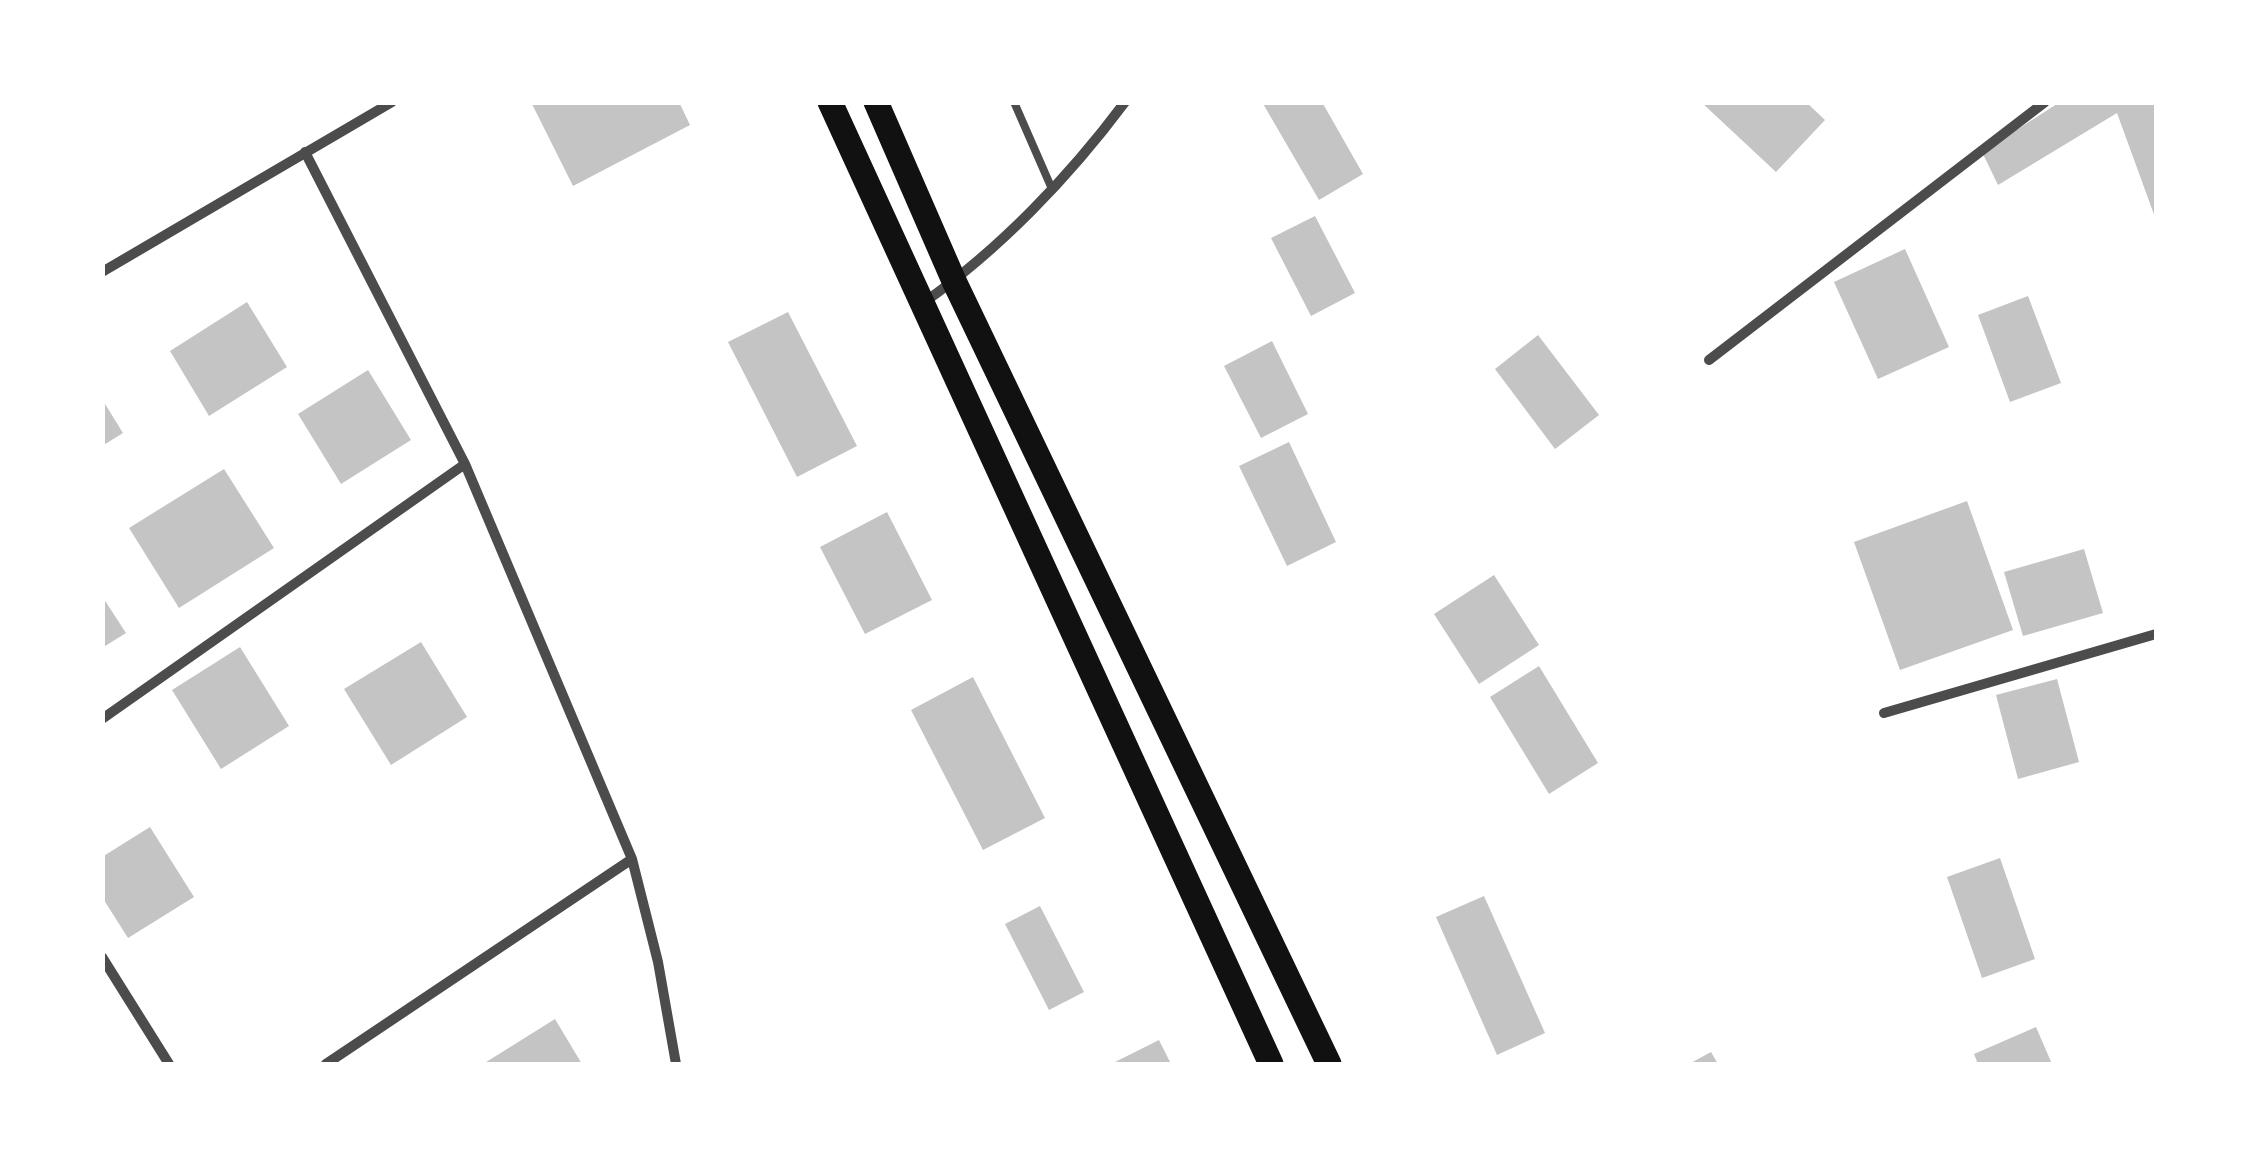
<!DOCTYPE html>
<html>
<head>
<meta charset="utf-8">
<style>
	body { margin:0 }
	#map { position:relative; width:2259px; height:1167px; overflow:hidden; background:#fff; font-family:Lato,sans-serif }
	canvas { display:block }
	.frame { position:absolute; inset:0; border:105px solid #fff; pointer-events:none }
</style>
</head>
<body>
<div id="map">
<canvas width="2259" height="1167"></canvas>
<div class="frame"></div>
</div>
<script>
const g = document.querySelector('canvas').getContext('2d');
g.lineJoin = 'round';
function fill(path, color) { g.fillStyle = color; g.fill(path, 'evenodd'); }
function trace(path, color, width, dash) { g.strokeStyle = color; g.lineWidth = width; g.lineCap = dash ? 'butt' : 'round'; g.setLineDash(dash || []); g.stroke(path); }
fill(new Path2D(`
	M 531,102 L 679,102 L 690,125 L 573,186 Z
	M 1262,102 L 1322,102 L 1363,174 L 1319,200 Z
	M 1701,102 L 1806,102 L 1825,120 L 1776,172 Z
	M 2060,102 L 2156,102 L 2156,220 L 2117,113 L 1998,185 L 1982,152 Z
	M 1315,216 L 1355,293 L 1311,316 L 1271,238 Z
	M 1905,249 L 1949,347 L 1878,379 L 1834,282 Z
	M 2028,296 L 2061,383 L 2010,402 L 1978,315 Z
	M 247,302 L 287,367 L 209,416 L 170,351 Z
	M 788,312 L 857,446 L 797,477 L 728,342 Z
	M 1538,335 L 1599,415 L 1555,449 L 1495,369 Z
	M 1272,341 L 1308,414 L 1261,438 L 1224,366 Z
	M 368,370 L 411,440 L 341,484 L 298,414 Z
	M 102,399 L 123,433 L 102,446 Z
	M 1289,442 L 1336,542 L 1287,566 L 1239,466 Z
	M 224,469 L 274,548 L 179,608 L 129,528 Z
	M 1967,501 L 2013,630 L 1900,670 L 1854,542 Z
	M 887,512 L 932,600 L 865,634 L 820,547 Z
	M 2084,549 L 2103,613 L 2023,636 L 2004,572 Z
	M 1494,575 L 1539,645 L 1479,684 L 1434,614 Z
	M 102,596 L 126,633 L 102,648 Z
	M 421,642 L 467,717 L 391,765 L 344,689 Z
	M 240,647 L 289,726 L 221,769 L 172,690 Z
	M 1539,666 L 1598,763 L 1549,794 L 1490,697 Z
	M 973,677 L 1045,818 L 983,850 L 911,710 Z
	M 2057,679 L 2079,762 L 2018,779 L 1996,695 Z
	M 150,827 L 194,897 L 128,938 L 102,897 L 102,857 Z
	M 2000,858 L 2035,959 L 1982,978 L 1947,877 Z
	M 1484,896 L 1545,1033 L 1497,1055 L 1436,917 Z
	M 1040,906 L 1084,992 L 1049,1010 L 1005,924 Z
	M 555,1019 L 582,1064 L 483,1064 Z
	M 2036,1027 L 2052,1064 L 1978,1064 L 1974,1054 Z
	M 1159,1040 L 1171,1064 L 1111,1064 Z
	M 1711,1052 L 1718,1064 L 1689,1064 Z`), '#c4c4c4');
trace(new Path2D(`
	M 1014,102 L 1052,189`), '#4c4c4c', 8);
trace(new Path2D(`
	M 305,152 L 465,464 L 632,859 L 658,962 L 676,1064
	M 102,272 L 392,102
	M 923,303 C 999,250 1069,177 1125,102
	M 1709,360 L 2045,102
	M 1884,713 L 2156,634
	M 102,719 L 465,464
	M 102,957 L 169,1064
	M 326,1064 L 632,859`), '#4c4c4c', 10);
trace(new Path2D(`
	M 830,102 L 1271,1064
	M 876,102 L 954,281 L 1329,1064`), '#111', 25);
</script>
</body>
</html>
